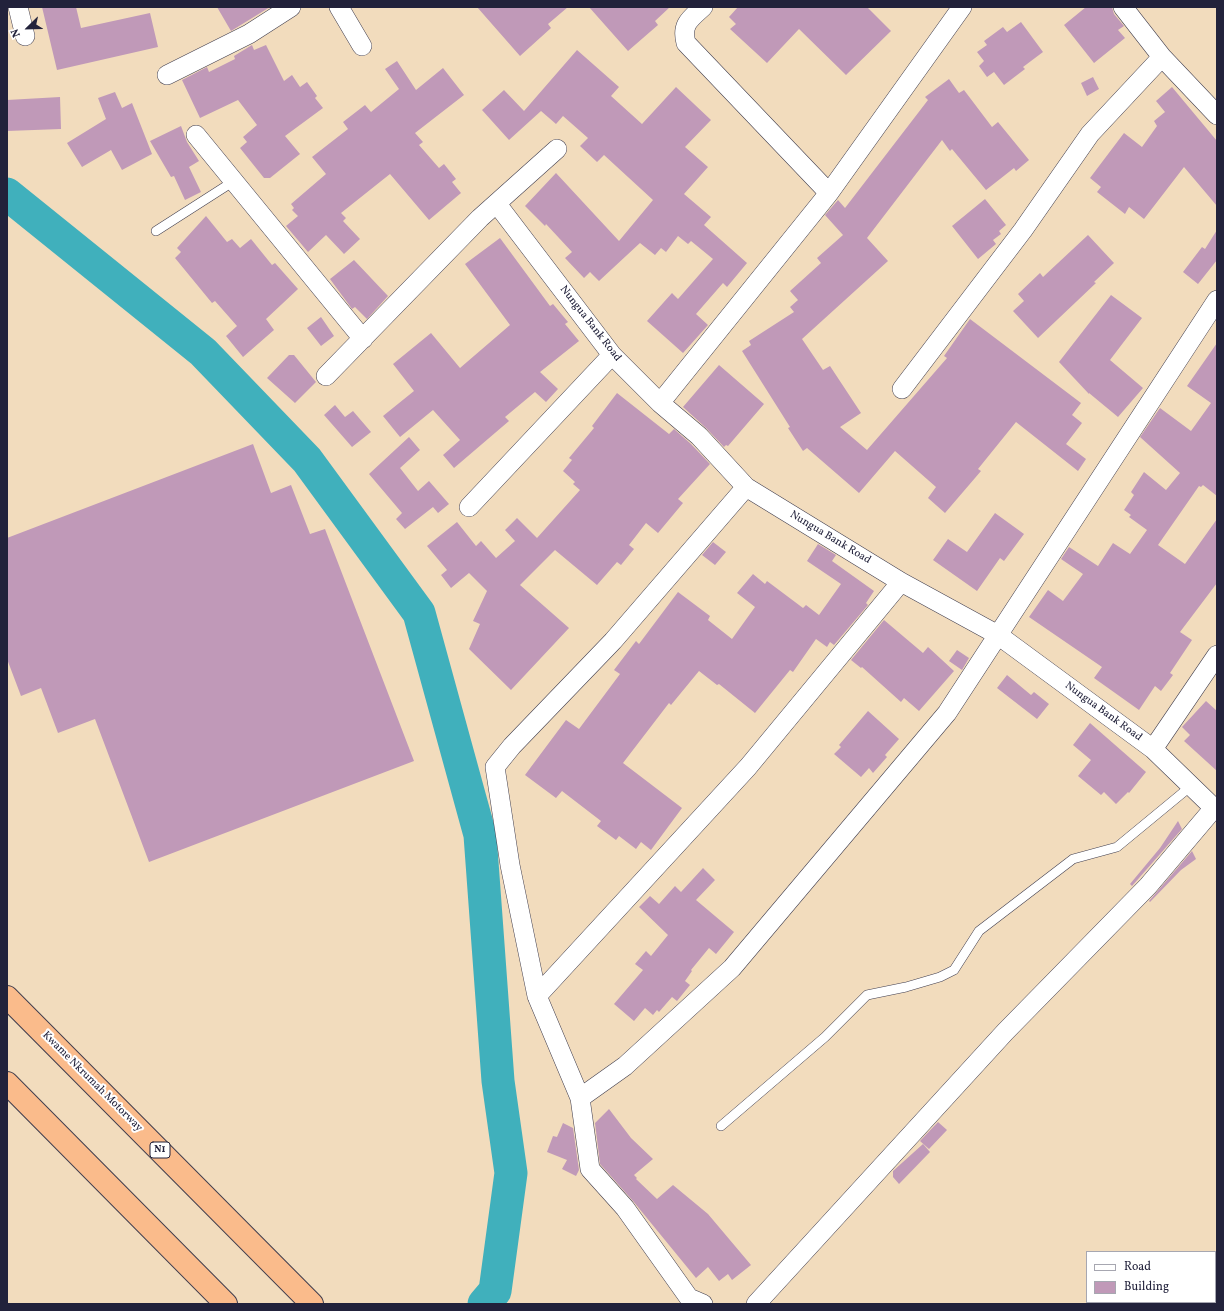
<!DOCTYPE html>
<html>
<head>
<meta charset="utf-8">
<style>
	body { margin:0 }
	#map { position:relative; width:1224px; height:1311px; overflow:hidden; background:#f2dcbd; font-family:Vollkorn,serif }
	canvas { display:block }
	.frame { position:absolute; inset:0; border:8px solid #22223b; pointer-events:none }
	.legend { position:absolute; left:1086px; top:1251px; width:130px; height:52px; box-sizing:border-box; background:#fff; border:1px solid #a7a7b1; margin:0; padding:5px 7px; list-style:none; font-size:12px; color:#22223b }
	.legend li { display:flex; align-items:center; gap:8px; height:20px }
	.legend b { width:20px; border:1px solid #a7a7b1 }
	.north { position:absolute; left:8px; top:8px; width:40px; height:40px; -webkit-text-stroke:3px #fff; paint-order:stroke; rotate:247deg; font-size:11px; font-weight:700; line-height:16px; text-align:center; color:#22223b }
	.north::after { content:''; display:block; margin:auto; width:14px; height:18px; background:#22223b; clip-path:polygon(50% 0,100% 100%,50% 72%,0 100%) }
</style>
</head>
<body>
<div id="map">
<canvas width="1224" height="1311"></canvas>
<div class="frame"></div>
<ul class="legend">
<li><b style="height:5px;background:#fff"></b>Road</li>
<li><b style="height:11px;background:#c099b8"></b>Building</li>
</ul>
<div class="north">N</div>
</div>
<script>
const g = document.querySelector('canvas').getContext('2d');
g.lineJoin = 'round';
function trace(path, color, width, dash) { g.strokeStyle = color; g.lineWidth = width; g.lineCap = dash ? 'butt' : 'round'; g.setLineDash(dash || []); g.stroke(path); }
function fill(path, color) { g.fillStyle = color; g.fill(path, 'evenodd'); }
function label(font, color, halo, rows, align = 'center') {
  g.font = font + ' Vollkorn,serif'; g.lineWidth = 4; g.setLineDash([]); g.textBaseline = 'middle'; g.strokeStyle = halo; g.fillStyle = color; for (const [text, x, y, turn = 0] of rows) {
    g.save(); g.translate(x, y); g.rotate((+turn || 0) * Math.PI / 180); g.textAlign = isNaN(turn) ? turn : align; if (halo) g.strokeText(text, 0, 0); g.fillText(text, 0, 0); g.restore();
  }
}
trace(new Path2D(`
	M 7,194 L 203,352 L 307,460 L 419,613 L 480,835 L 498,1081 L 511,1173 L 495,1291 L 484,1304`), '#40b0bc', 33);
fill(new Path2D(`
	M 42,7 L 76,7 L 81,28 L 150,13 L 158,47 L 57,70 Z
	M 217,7 L 270,7 L 231,31 Z
	M 477,7 L 568,7 L 548,24 L 551,28 L 520,56 Z
	M 589,7 L 670,7 L 655,21 L 658,25 L 628,51 Z
	M 738,7 L 867,7 L 891,31 L 846,75 L 799,29 L 767,63 L 730,29 L 736,24 L 729,17 Z
	M 1086,7 L 1112,7 L 1114,14 L 1124,26 L 1118,30 L 1125,38 L 1094,63 L 1064,25 Z
	M 1021,22 L 1043,52 L 1023,67 L 1025,69 L 1004,85 L 994,72 L 987,77 L 979,66 L 984,61 L 977,52 L 987,45 L 984,41 L 1003,27 L 1007,32 Z
	M 252,45 L 254,50 L 266,45 L 284,81 L 292,75 L 300,87 L 307,82 L 317,96 L 315,98 L 323,108 L 285,136 L 300,154 L 270,178 L 264,178 L 240,148 L 247,142 L 243,137 L 257,125 L 238,100 L 200,118 L 182,80 L 207,67 L 209,72 L 235,59 L 234,56 Z
	M 577,50 L 619,87 L 611,96 L 642,124 L 676,87 L 711,120 L 685,147 L 708,167 L 684,194 L 711,217 L 704,225 L 747,263 L 727,287 L 723,283 L 696,314 L 708,325 L 683,353 L 647,321 L 672,293 L 678,299 L 713,259 L 691,241 L 688,244 L 678,236 L 666,252 L 661,248 L 655,255 L 640,243 L 599,281 L 590,272 L 584,278 L 565,258 L 572,252 L 546,224 L 545,226 L 525,206 L 556,173 L 619,241 L 653,200 L 604,155 L 597,162 L 580,146 L 588,138 L 563,116 L 556,124 L 541,111 L 509,140 L 482,110 L 504,90 L 524,111 Z
	M 397,61 L 416,90 L 443,68 L 464,95 L 415,133 L 423,142 L 419,145 L 439,168 L 444,164 L 456,179 L 452,182 L 461,193 L 429,220 L 390,174 L 341,213 L 346,218 L 343,221 L 360,239 L 344,254 L 326,235 L 308,252 L 286,226 L 298,216 L 292,210 L 294,208 L 291,204 L 326,174 L 312,157 L 348,129 L 343,122 L 365,105 L 371,112 L 399,89 L 385,69 Z
	M 1093,77 L 1099,89 L 1087,96 L 1081,83 Z
	M 949,79 L 959,93 L 964,90 L 992,127 L 998,122 L 1029,160 L 1016,171 L 1014,168 L 986,190 L 952,149 L 950,151 L 942,140 L 867,238 L 888,261 L 802,339 L 823,370 L 830,366 L 861,413 L 840,427 L 867,450 L 947,358 L 944,356 L 970,319 L 1081,403 L 1072,415 L 1082,423 L 1066,444 L 1086,459 L 1078,471 L 1016,422 L 978,469 L 981,471 L 945,513 L 928,498 L 936,487 L 895,451 L 859,493 L 807,448 L 803,451 L 788,428 L 790,427 L 742,351 L 751,345 L 749,341 L 794,312 L 790,307 L 798,300 L 790,291 L 821,263 L 817,258 L 843,235 L 825,215 L 838,200 L 845,208 L 928,100 L 925,97 Z
	M 1172,87 L 1217,141 L 1217,206 L 1184,167 L 1144,219 L 1129,207 L 1125,214 L 1097,192 L 1101,187 L 1090,178 L 1124,133 L 1142,147 L 1157,126 L 1154,121 L 1165,112 L 1156,101 Z
	M 115,92 L 122,108 L 132,103 L 152,154 L 122,170 L 111,150 L 82,167 L 67,143 L 106,119 L 98,98 Z
	M 60,97 L 61,129 L 7,131 L 7,100 Z
	M 181,126 L 187,142 L 199,161 L 189,167 L 201,192 L 185,200 L 174,176 L 171,177 L 150,141 Z
	M 985,199 L 1006,225 L 999,231 L 1001,234 L 993,240 L 996,244 L 978,259 L 952,226 Z
	M 206,216 L 227,242 L 232,239 L 240,248 L 251,239 L 272,265 L 275,263 L 298,289 L 266,319 L 274,330 L 243,357 L 226,336 L 237,326 L 215,301 L 212,303 L 175,258 L 181,252 L 177,248 Z
	M 1217,230 L 1217,260 L 1198,284 L 1183,272 L 1202,247 L 1205,249 Z
	M 1088,235 L 1114,263 L 1094,282 L 1096,283 L 1038,338 L 1013,311 L 1024,301 L 1018,294 L 1040,273 L 1043,277 Z
	M 500,238 L 550,306 L 553,304 L 568,322 L 565,324 L 579,341 L 540,372 L 558,389 L 546,402 L 535,392 L 505,417 L 509,421 L 454,468 L 443,455 L 460,440 L 433,410 L 400,437 L 383,416 L 414,391 L 393,364 L 431,333 L 460,368 L 510,325 L 465,264 Z
	M 354,260 L 388,296 L 367,319 L 355,307 L 352,309 L 330,279 Z
	M 1111,295 L 1142,318 L 1110,360 L 1143,388 L 1118,417 L 1089,393 L 1089,394 L 1059,362 Z
	M 321,317 L 334,336 L 321,346 L 307,328 Z
	M 1217,343 L 1217,496 L 1203,485 L 1201,487 L 1199,486 L 1158,545 L 1185,564 L 1217,519 L 1217,583 L 1180,632 L 1192,640 L 1170,673 L 1173,675 L 1161,691 L 1155,686 L 1139,710 L 1094,678 L 1102,667 L 1029,617 L 1048,590 L 1063,601 L 1083,574 L 1061,559 L 1069,547 L 1098,566 L 1113,543 L 1130,554 L 1147,530 L 1129,517 L 1131,515 L 1124,510 L 1134,495 L 1131,492 L 1144,472 L 1166,490 L 1180,473 L 1140,437 L 1160,408 L 1191,431 L 1211,403 L 1187,386 Z
	M 289,355 L 294,355 L 316,382 L 295,403 L 267,378 Z
	M 719,365 L 764,404 L 728,446 L 726,445 L 724,447 L 706,428 L 683,407 Z
	M 617,393 L 669,434 L 674,429 L 691,444 L 710,464 L 678,499 L 683,503 L 658,533 L 646,523 L 629,545 L 634,549 L 621,565 L 617,562 L 597,585 L 555,550 L 520,585 L 569,628 L 511,690 L 469,649 L 480,624 L 473,621 L 487,591 L 469,573 L 451,588 L 441,575 L 447,570 L 427,546 L 457,522 L 476,546 L 481,541 L 496,558 L 515,541 L 505,530 L 517,518 L 537,538 L 580,490 L 573,484 L 575,482 L 563,471 L 572,460 L 569,458 L 594,428 L 592,426 Z
	M 335,405 L 345,417 L 353,411 L 371,432 L 352,447 L 324,415 Z
	M 409,437 L 420,450 L 400,468 L 418,491 L 429,481 L 449,504 L 438,513 L 433,507 L 405,529 L 396,519 L 402,513 L 369,474 Z
	M 253,444 L 271,493 L 291,485 L 310,534 L 325,529 L 414,761 L 149,862 L 95,719 L 58,733 L 41,688 L 21,696 L 7,659 L 7,538 Z
	M 995,513 L 1024,534 L 1004,561 L 1000,558 L 977,591 L 933,560 L 948,539 L 967,552 Z
	M 713,542 L 726,552 L 715,565 L 702,555 Z
	M 818,544 L 836,555 L 832,561 L 874,591 L 866,603 L 868,605 L 834,645 L 830,642 L 827,647 L 816,639 L 793,672 L 790,670 L 755,713 L 719,684 L 717,685 L 699,671 L 671,705 L 669,703 L 623,763 L 682,808 L 651,850 L 641,842 L 636,849 L 619,836 L 616,840 L 597,826 L 601,821 L 562,791 L 556,798 L 525,775 L 566,720 L 579,729 L 620,674 L 614,670 L 636,641 L 639,644 L 678,592 L 710,616 L 708,620 L 732,639 L 755,607 L 737,593 L 753,574 L 765,584 L 767,581 L 803,608 L 806,605 L 819,615 L 841,584 L 807,561 Z
	M 884,620 L 923,653 L 928,647 L 954,671 L 919,711 L 904,698 L 901,702 L 862,667 L 861,668 L 851,660 Z
	M 957,650 L 969,658 L 962,670 L 949,661 Z
	M 1007,675 L 1031,695 L 1034,692 L 1049,704 L 1037,719 L 997,688 Z
	M 1206,701 L 1217,711 L 1217,771 L 1184,741 L 1190,735 L 1182,727 Z
	M 868,711 L 899,739 L 885,755 L 887,757 L 873,773 L 869,768 L 861,777 L 834,754 L 841,747 L 839,745 Z
	M 1090,723 L 1146,772 L 1129,793 L 1128,792 L 1116,804 L 1104,792 L 1101,795 L 1078,776 L 1091,760 L 1073,745 Z
	M 1178,821 L 1182,829 L 1132,886 L 1130,884 L 1160,848 Z
	M 1192,851 L 1196,859 L 1181,870 L 1150,902 L 1149,901 Z
	M 703,868 L 715,880 L 696,900 L 734,932 L 716,954 L 709,948 L 691,970 L 692,971 L 685,981 L 690,985 L 677,1001 L 672,997 L 659,1012 L 657,1010 L 653,1015 L 645,1008 L 634,1021 L 614,1004 L 643,970 L 635,964 L 646,951 L 651,956 L 668,935 L 639,907 L 650,896 L 659,904 L 675,886 L 681,892 Z
	M 609,1109 L 631,1138 L 653,1159 L 634,1175 L 637,1178 L 636,1179 L 657,1199 L 673,1185 L 708,1214 L 751,1265 L 732,1280 L 728,1274 L 719,1281 L 708,1267 L 696,1278 L 633,1201 L 600,1164 L 595,1123 Z
	M 938,1122 L 947,1130 L 929,1149 L 920,1141 Z
	M 563,1123 L 573,1128 L 579,1170 L 576,1176 L 562,1169 L 567,1160 L 547,1152 L 553,1136 L 557,1137 Z
	M 923,1144 L 930,1152 L 899,1184 L 893,1177 L 893,1171 Z`), '#c099b8');
const service = new Path2D(`
	M 156,231 L 234,181
	M 721,1126 L 825,1037 L 867,995 L 906,987 L 940,977 L 954,970 L 979,931 L 1073,859 L 1117,847 L 1191,786`);
const minor = new Path2D(`
	M 18,7 L 25,36
	M 339,7 L 362,46
	M 703,7 C 690,19 681,24 686,43 L 829,193
	M 1123,7 L 1162,57 L 1217,115
	M 167,75 L 249,34 L 291,7
	M 196,135 L 363,339
	M 497,204 L 612,355 L 660,403 L 699,436 L 746,487 L 901,582 L 998,635 L 1153,749 L 1217,811
	M 326,376 L 480,218 L 557,149
	M 902,389 L 1023,230 L 1090,134 L 1162,57
	M 660,403 L 829,193 L 962,7
	M 469,507 L 612,355
	M 1153,749 L 1217,655
	M 537,996 L 748,767 L 901,582
	M 580,1098 L 625,1066 L 732,968 L 947,713 L 1217,300
	M 703,1304 L 689,1298 L 625,1208 L 590,1169 L 580,1098 L 537,996 L 510,865 L 495,767 L 512,746 L 613,641 L 746,487
	M 756,1304 L 1005,1032 L 1148,886 L 1214,808`);
const motorway = new Path2D(`
	M 7,997 L 312,1304
	M 7,1083 L 226,1304`);
trace(service, '#413e4e', 10);
trace(minor, '#413e4e', 20);
trace(motorway, '#413e4e', 24);
trace(service, '#fff', 9);
trace(minor, '#fff', 19);
trace(motorway, '#fabb8b', 22);
for (const [x, y, w] of [
	[160,1150,20]
]) { const box = new Path2D(); box.roundRect(x - w / 2, y - 8, w, 16, 3); g.fillStyle = '#fff'; g.fill(box); trace(box, '#22223b', 1); }
label('bold 10px', '#22223b', null, [
	["N1",160,1150]
]);
label('11px', '#22223b', '#fff', [
	["Nungua Bank Road",590,324,52],
	["Nungua Bank Road",830,538,31],
	["Nungua Bank Road",1103,712,36],
	["Kwame Nkrumah Motorway",92,1082,45]
]);
</script>
</body>
</html>
